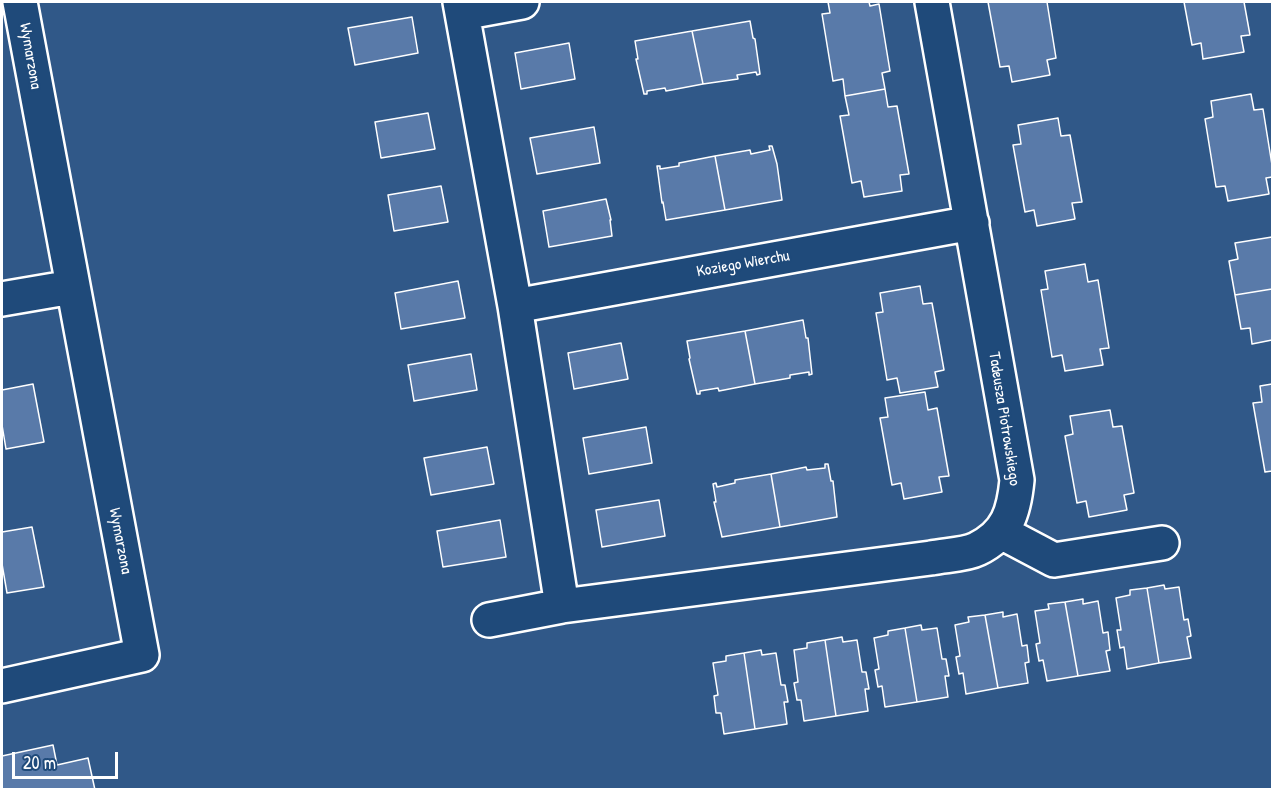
<!DOCTYPE html>
<html>
<head>
<meta charset="utf-8">
<style>
	body { margin:0 }
	#map { position:relative; width:1274px; height:791px; overflow:hidden; background:#305888; font-family:"Patrick Hand",sans-serif }
	canvas { display:block }
	.frame { position:absolute; inset:0; border:3px solid #fff; pointer-events:none }
	.scale { position:absolute; left:12px; top:752px; width:106px; height:27px; box-sizing:border-box; border:3px solid #fff; border-top:0; padding-left:8px; font-size:18px; line-height:21px; white-space:nowrap; color:#fff; -webkit-text-stroke:4px #1f4a7a; paint-order:stroke }
</style>
</head>
<body>
<div id="map">
<canvas width="1274" height="791"></canvas>
<div class="frame"></div>
<div class="scale">20 m</div>
</div>
<script>
const g = document.querySelector('canvas').getContext('2d');
g.lineJoin = 'round';
function fill(path, color) { g.fillStyle = color; g.fill(path, 'evenodd'); }
function trace(path, color, width, dash) { g.strokeStyle = color; g.lineWidth = width; g.lineCap = dash ? 'butt' : 'round'; g.setLineDash(dash || []); g.stroke(path); }
function label(font, color, halo, rows, align = 'center') {
  g.font = font + ' "Patrick Hand",sans-serif'; g.lineWidth = 4.5; g.setLineDash([]); g.textBaseline = 'middle'; g.strokeStyle = halo; g.fillStyle = color; for (const [text, x, y, turn = 0] of rows) {
    g.save(); g.translate(x, y); g.rotate((+turn || 0) * Math.PI / 180); g.textAlign = isNaN(turn) ? turn : align; if (halo) g.strokeText(text, 0, 0); g.fillText(text, 0, 0); g.restore();
  }
}
const building = new Path2D(`
	M 828,2 L 869,2 L 870,6 L 879,4 L 890,71 L 882,73 L 885,89 L 845,96 L 843,79 L 833,81 L 822,14 L 830,13 Z
	M 988,2 L 1047,2 L 1056,58 L 1047,60 L 1050,75 L 1012,82 L 1009,66 L 1000,67 Z
	M 1184,2 L 1244,2 L 1250,35 L 1241,36 L 1244,52 L 1203,59 L 1201,43 L 1192,45 Z
	M 412,17 L 418,53 L 355,65 L 348,28 Z
	M 750,21 L 753,38 L 755,39 L 760,74 L 757,75 L 756,72 L 737,75 L 738,79 L 703,84 L 692,31 Z
	M 692,31 L 703,84 L 666,91 L 665,88 L 647,91 L 647,94 L 644,94 L 636,59 L 638,59 L 635,41 Z
	M 569,43 L 575,79 L 521,89 L 515,53 Z
	M 885,89 L 888,107 L 897,106 L 909,174 L 900,175 L 902,191 L 864,197 L 861,181 L 852,183 L 840,116 L 849,115 L 845,96 Z
	M 1251,94 L 1254,110 L 1263,109 L 1272,165 L 1272,177 L 1266,178 L 1269,194 L 1228,201 L 1225,186 L 1216,187 L 1205,119 L 1213,117 L 1211,101 Z
	M 428,113 L 435,149 L 381,158 L 375,122 Z
	M 1058,118 L 1061,136 L 1070,135 L 1082,202 L 1072,203 L 1075,219 L 1037,226 L 1034,210 L 1025,212 L 1013,145 L 1021,144 L 1018,125 Z
	M 594,127 L 600,163 L 537,174 L 530,138 Z
	M 769,146 L 772,146 L 777,164 L 782,200 L 725,210 L 715,156 L 750,150 L 751,154 L 770,150 Z
	M 715,156 L 725,210 L 666,220 L 663,202 L 662,203 L 657,166 L 660,166 L 660,169 L 679,166 L 679,163 Z
	M 441,186 L 448,222 L 394,231 L 388,195 Z
	M 606,199 L 611,220 L 610,220 L 612,236 L 549,247 L 543,211 Z
	M 1272,237 L 1272,289 L 1235,295 L 1229,261 L 1238,259 L 1235,243 Z
	M 1085,264 L 1088,282 L 1098,280 L 1109,348 L 1100,349 L 1103,365 L 1065,371 L 1062,355 L 1052,357 L 1041,290 L 1048,289 L 1045,271 Z
	M 458,281 L 465,318 L 401,329 L 395,293 Z
	M 920,286 L 923,304 L 932,303 L 944,370 L 935,372 L 938,387 L 900,393 L 897,378 L 887,380 L 876,313 L 883,312 L 880,293 Z
	M 1272,289 L 1272,340 L 1252,344 L 1250,328 L 1241,329 L 1235,295 Z
	M 803,320 L 806,338 L 808,338 L 812,374 L 809,375 L 809,372 L 790,375 L 790,378 L 755,384 L 745,331 Z
	M 745,331 L 755,384 L 719,391 L 718,388 L 700,391 L 700,394 L 697,394 L 689,359 L 690,358 L 687,341 Z
	M 621,343 L 628,379 L 574,389 L 568,353 Z
	M 471,354 L 477,390 L 414,401 L 408,365 Z
	M 33,384 L 44,442 L 6,449 L 2,425 L 2,390 Z
	M 1272,384 L 1272,471 L 1265,472 L 1253,403 L 1262,402 L 1260,386 Z
	M 925,392 L 928,410 L 937,408 L 949,476 L 939,477 L 942,492 L 904,499 L 901,483 L 892,485 L 880,418 L 888,417 L 885,398 Z
	M 1110,410 L 1113,427 L 1122,426 L 1134,493 L 1124,495 L 1127,510 L 1089,517 L 1086,501 L 1077,503 L 1065,436 L 1073,434 L 1070,416 Z
	M 646,427 L 652,463 L 589,474 L 583,438 Z
	M 487,447 L 494,484 L 431,495 L 424,458 Z
	M 825,464 L 828,464 L 831,481 L 833,481 L 837,517 L 780,527 L 771,474 L 806,467 L 807,470 L 825,468 Z
	M 771,474 L 780,527 L 722,537 L 714,502 L 716,502 L 713,484 L 716,483 L 717,487 L 735,483 L 735,480 Z
	M 659,500 L 665,536 L 602,547 L 596,510 Z
	M 500,520 L 506,557 L 443,567 L 437,531 Z
	M 32,527 L 44,587 L 7,593 L 2,564 L 2,532 Z
	M 1164,585 L 1165,589 L 1179,587 L 1184,620 L 1188,619 L 1191,636 L 1187,637 L 1191,658 L 1159,663 L 1147,588 Z
	M 1147,588 L 1159,663 L 1127,669 L 1124,647 L 1120,648 L 1117,630 L 1121,630 L 1116,598 L 1130,595 L 1130,590 Z
	M 1083,599 L 1083,604 L 1098,601 L 1103,633 L 1108,632 L 1110,650 L 1106,651 L 1110,671 L 1078,676 L 1065,602 Z
	M 1065,602 L 1078,676 L 1047,681 L 1043,660 L 1039,661 L 1036,644 L 1040,643 L 1035,611 L 1049,609 L 1048,604 Z
	M 1003,612 L 1003,617 L 1017,614 L 1022,646 L 1027,645 L 1029,662 L 1025,663 L 1028,683 L 998,688 L 985,615 Z
	M 985,615 L 998,688 L 966,694 L 963,673 L 959,674 L 956,657 L 960,656 L 955,625 L 969,622 L 968,617 Z
	M 921,625 L 922,630 L 937,628 L 942,659 L 946,659 L 949,676 L 945,676 L 948,697 L 917,702 L 905,628 Z
	M 905,628 L 917,702 L 885,707 L 882,686 L 878,687 L 875,670 L 879,669 L 874,638 L 888,635 L 888,631 Z
	M 842,637 L 843,642 L 857,640 L 862,672 L 866,672 L 869,689 L 865,689 L 868,711 L 836,716 L 825,640 Z
	M 825,640 L 836,716 L 804,721 L 801,700 L 797,700 L 794,683 L 798,682 L 794,650 L 807,648 L 807,643 Z
	M 761,650 L 762,655 L 776,653 L 781,685 L 785,685 L 788,702 L 784,702 L 787,724 L 755,729 L 744,653 Z
	M 744,653 L 755,729 L 724,734 L 721,713 L 716,713 L 714,696 L 718,695 L 713,663 L 726,661 L 726,656 Z
	M 53,745 L 57,765 L 88,758 L 95,790 L 2,790 L 2,756 Z`);
fill(building, '#597aa9');
trace(building, '#fff', 1.5);
const minor = new Path2D(`
	M 460,2 L 515,306 L 562,606
	M 462,13 L 522,2
	M 2,299 L 72,287
	M 515,306 L 972,223
	M 1001,532 L 1054,560 L 1162,543
	M 489,620 L 562,606 L 931,558 C 945,555 965,555 977,549 C 1008,534 1014,511 1017,480 L 932,2
	M 2,686 L 142,655 L 20,2`);
trace(minor, '#fff', 38);
trace(minor, '#1f4a7a', 33);
label('16px', '#fff', '#1f4a7a', [
	["Wymarzona",30,56,80],
	["Koziego Wierchu",743,264,-10],
	["Tadeusza Piotrowskiego",1004,419,81],
	["Wymarzona",120,541,79]
]);
</script>
</body>
</html>
